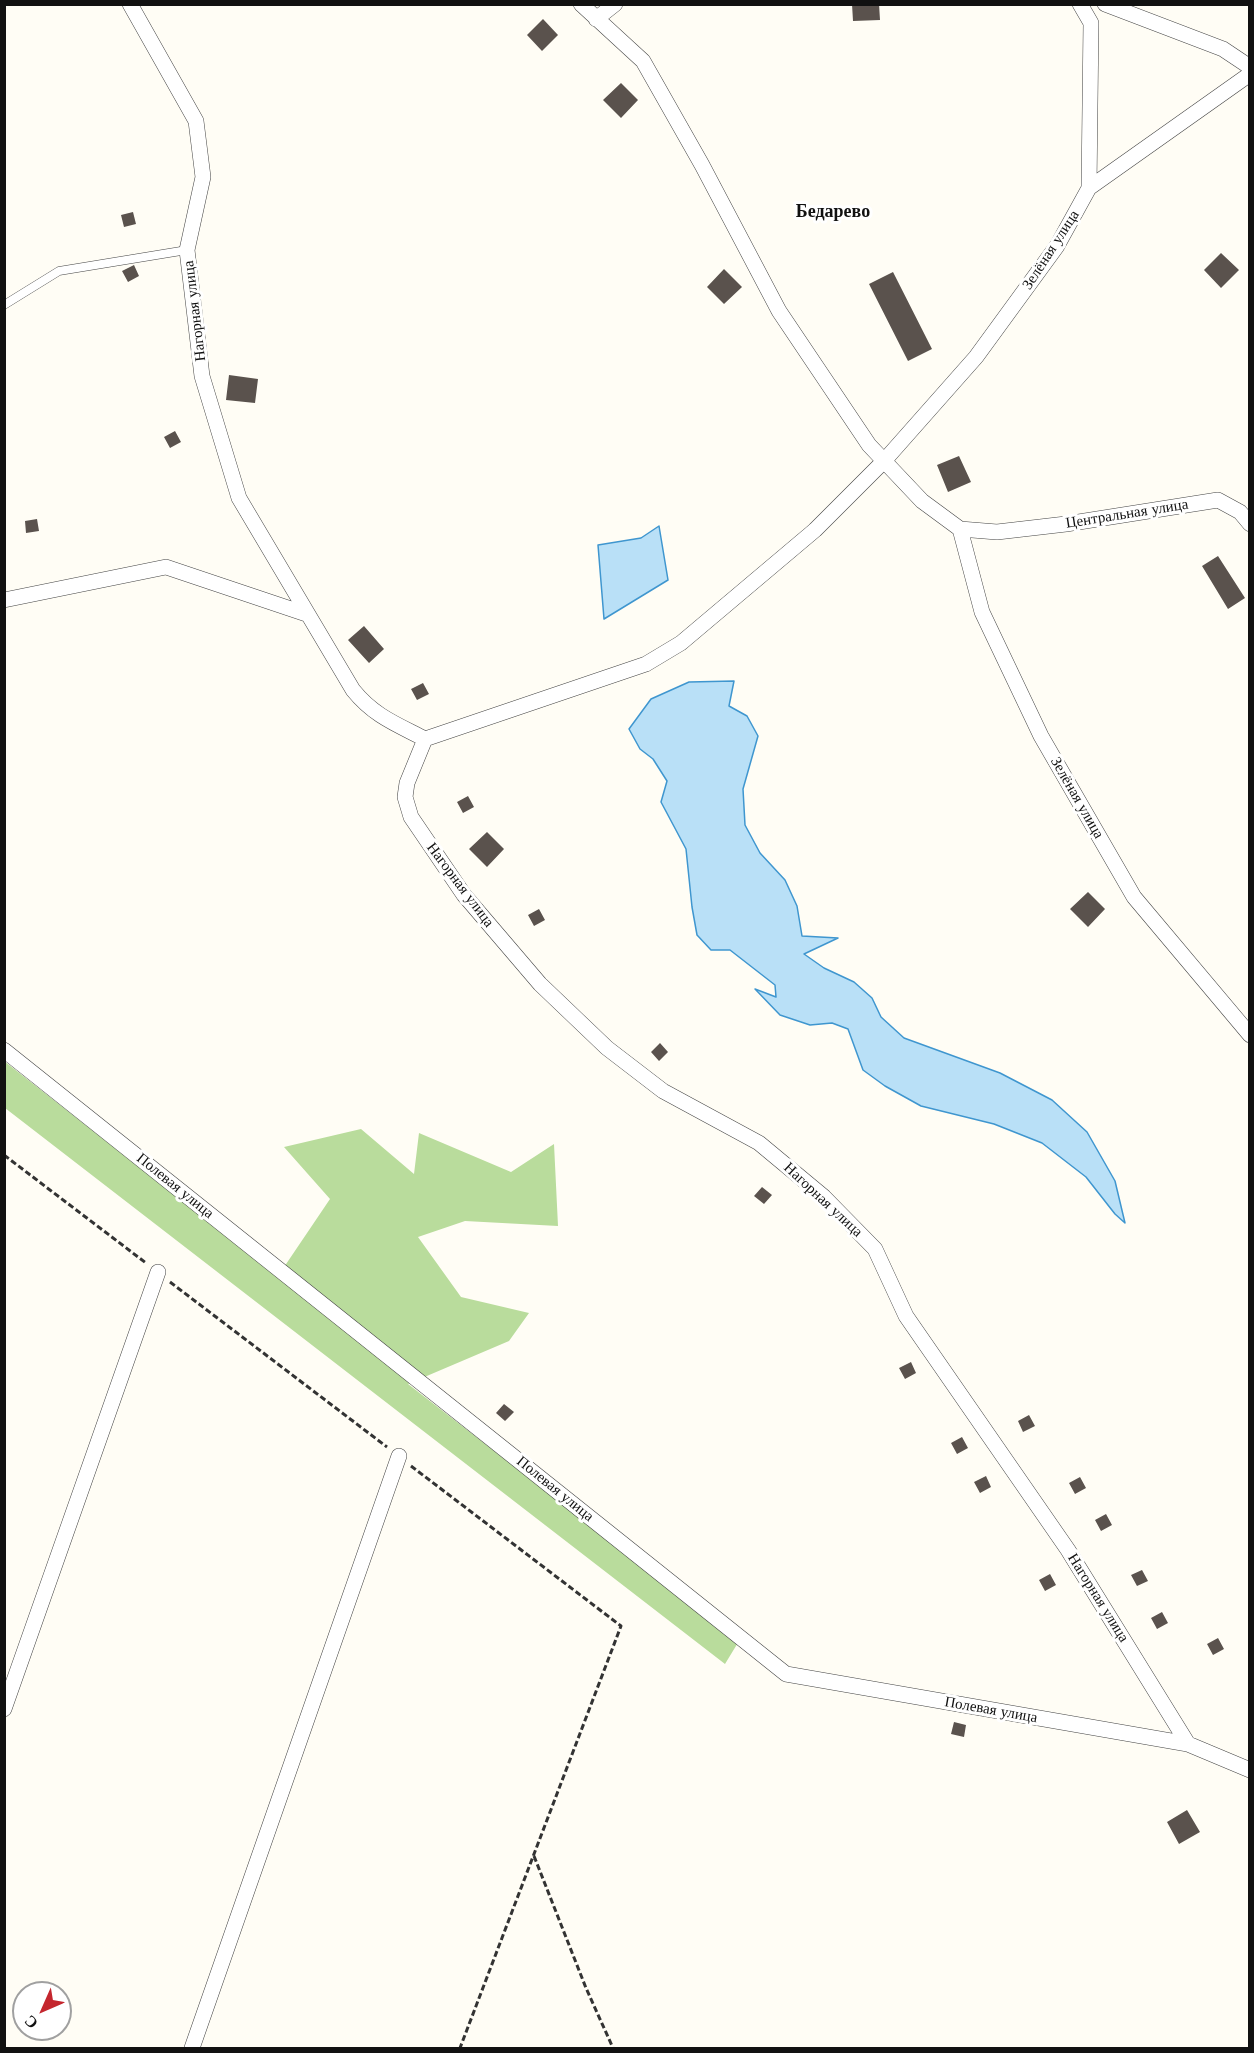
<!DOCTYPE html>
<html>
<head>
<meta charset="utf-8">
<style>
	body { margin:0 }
	#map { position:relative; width:1254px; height:2053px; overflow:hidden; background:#fffdf5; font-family:"Libre Baskerville",serif }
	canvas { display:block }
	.frame { position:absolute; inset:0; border:6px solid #111; pointer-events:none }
	.north { position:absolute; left:12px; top:1981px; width:60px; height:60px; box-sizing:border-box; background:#fff; border:2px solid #a0a0a0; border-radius:50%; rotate:225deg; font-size:16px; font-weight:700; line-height:24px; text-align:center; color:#111 }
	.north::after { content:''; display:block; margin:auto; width:21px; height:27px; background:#c4262e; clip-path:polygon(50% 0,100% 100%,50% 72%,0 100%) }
</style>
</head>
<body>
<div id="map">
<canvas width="1254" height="2053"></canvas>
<div class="frame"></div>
<div class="north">С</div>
</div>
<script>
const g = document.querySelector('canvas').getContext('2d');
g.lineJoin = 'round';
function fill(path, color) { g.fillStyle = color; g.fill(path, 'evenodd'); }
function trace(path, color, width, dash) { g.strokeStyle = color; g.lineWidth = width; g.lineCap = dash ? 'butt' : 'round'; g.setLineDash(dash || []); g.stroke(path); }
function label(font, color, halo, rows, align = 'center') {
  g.font = font + ' "Libre Baskerville",serif'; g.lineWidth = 6; g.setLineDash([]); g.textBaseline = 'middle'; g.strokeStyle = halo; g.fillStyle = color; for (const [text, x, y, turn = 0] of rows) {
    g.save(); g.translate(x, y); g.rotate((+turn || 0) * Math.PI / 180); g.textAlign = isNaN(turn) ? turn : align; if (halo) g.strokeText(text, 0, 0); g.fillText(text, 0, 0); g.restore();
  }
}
fill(new Path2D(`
	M 4,1061 L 278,1276 L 330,1199 L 284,1147 L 361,1129 L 414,1174 L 419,1133 L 511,1172 L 554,1144 L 558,1226 L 465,1221 L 418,1237 L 461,1297 L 529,1313 L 509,1341 L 408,1384 L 739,1641 L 725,1664 L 5,1108 Z`), '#b9dc9c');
const water = new Path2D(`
	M 659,526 L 668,580 L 604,619 L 598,545 L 641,538 Z
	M 734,681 L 729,706 L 747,716 L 758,736 L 743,789 L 745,825 L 760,853 L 785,880 L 797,906 L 802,936 L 838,938 L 804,954 L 824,968 L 854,982 L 872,998 L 881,1017 L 904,1038 L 1000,1073 L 1052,1100 L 1087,1132 L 1115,1181 L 1125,1223 L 1115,1214 L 1086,1177 L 1042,1143 L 994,1124 L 921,1106 L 885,1086 L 863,1070 L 848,1029 L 832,1023 L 810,1025 L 780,1015 L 755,989 L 776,997 L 775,985 L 730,950 L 711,950 L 697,935 L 692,907 L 686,849 L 661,802 L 667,781 L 653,759 L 640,749 L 629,729 L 651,699 L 689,682 Z`);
fill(water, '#b9e0f7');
trace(water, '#3f96cf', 1.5);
fill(new Path2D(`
	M 852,4 L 879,4 L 880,20 L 853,21 Z
	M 543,19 L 558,35 L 542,51 L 527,35 Z
	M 621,83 L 638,100 L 621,118 L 603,100 Z
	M 133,212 L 136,224 L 124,227 L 121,215 Z
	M 1221,253 L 1239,270 L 1221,288 L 1204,270 Z
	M 134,265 L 139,276 L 128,282 L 122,271 Z
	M 724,269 L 742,287 L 724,304 L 707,287 Z
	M 893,272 L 932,349 L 908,361 L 869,284 Z
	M 229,375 L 258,379 L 255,403 L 226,400 Z
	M 175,431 L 181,442 L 170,448 L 164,437 Z
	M 959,456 L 971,482 L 948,492 L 937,465 Z
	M 37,519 L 39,531 L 26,533 L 25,521 Z
	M 1218,556 L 1245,598 L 1228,609 L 1202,566 Z
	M 364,626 L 384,649 L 369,663 L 348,640 Z
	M 423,683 L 429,694 L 417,700 L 411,689 Z
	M 468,796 L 474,807 L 463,813 L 457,802 Z
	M 487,832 L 504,849 L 487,867 L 469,849 Z
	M 1088,892 L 1105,909 L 1088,927 L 1070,909 Z
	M 539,909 L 545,920 L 534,926 L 528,915 Z
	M 660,1043 L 668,1052 L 659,1061 L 651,1052 Z
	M 762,1187 L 772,1195 L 764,1204 L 754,1196 Z
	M 911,1362 L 916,1373 L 905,1379 L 899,1368 Z
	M 504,1404 L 514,1412 L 505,1421 L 496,1413 Z
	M 1029,1415 L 1035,1426 L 1023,1432 L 1018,1421 Z
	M 962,1437 L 968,1448 L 957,1454 L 951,1443 Z
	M 986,1476 L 991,1487 L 980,1493 L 974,1482 Z
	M 1080,1477 L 1086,1488 L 1075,1494 L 1069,1483 Z
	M 1106,1514 L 1112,1525 L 1101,1531 L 1095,1520 Z
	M 1142,1570 L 1148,1581 L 1137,1586 L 1131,1575 Z
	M 1050,1574 L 1056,1585 L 1045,1591 L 1039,1580 Z
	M 1162,1612 L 1168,1623 L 1157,1629 L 1151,1618 Z
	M 1218,1638 L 1224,1649 L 1213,1655 L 1207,1644 Z
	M 954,1722 L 966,1725 L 964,1737 L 951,1734 Z
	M 1187,1810 L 1200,1832 L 1179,1844 L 1167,1822 Z`), '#5a524d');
const lane = new Path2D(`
	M 4,305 L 59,271 L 187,250`);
const street = new Path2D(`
	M 130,4 L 196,121 L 203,177 L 187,250 L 202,376 L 239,498 L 353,690 C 374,716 396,724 425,739 L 646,664 L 681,643 L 815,530 L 884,461 L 976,357 L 1057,246 L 1089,188 L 1250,74
	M 581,4 L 643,61 L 702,165 L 779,311 L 869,445 L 922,501 L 960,529 L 997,532 L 1066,524 L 1218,500 L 1240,512 L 1250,524
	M 1080,4 L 1091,23 L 1089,188
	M 1105,4 L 1223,49 L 1250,67
	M 596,19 L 615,4
	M 960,529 L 982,612 L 1041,736 L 1134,897 L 1250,1035
	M 4,600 L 166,567 L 306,614
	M 425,739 L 407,783 L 405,797 L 411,817 L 464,895 L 540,984 L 607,1048 L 663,1091 L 759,1143 L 824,1197 L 875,1249 L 906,1316 L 1068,1550 L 1188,1744 L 1250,1770
	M 4,1050 L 786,1674 L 1188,1744
	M 4,1709 L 158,1272
	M 192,2048 L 399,1456`);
trace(lane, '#444', 9);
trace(street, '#444', 16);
trace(new Path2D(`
	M 4,1155 L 146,1263
	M 170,1282 L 387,1447
	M 411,1466 L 621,1626 L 460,2048
	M 534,1856 L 586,1988 L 613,2048`), '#333', 3, [6, 3]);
trace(lane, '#fff', 8);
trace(street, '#fff', 15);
label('15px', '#111', '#fff', [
	["Зелёная улица",1051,250,-57],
	["Нагорная улица",195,311,-97],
	["Центральная улица",1127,514,-9],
	["Зелёная улица",1077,798,60],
	["Нагорная улица",460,885,53],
	["Полевая улица",175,1186,39],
	["Нагорная улица",823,1200,43],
	["Полевая улица",555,1489,39],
	["Нагорная улица",1098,1598,58],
	["Полевая улица",991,1710,10]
]);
label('bold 18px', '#111', '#fff', [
	["Бедарево",833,212]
]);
</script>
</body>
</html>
